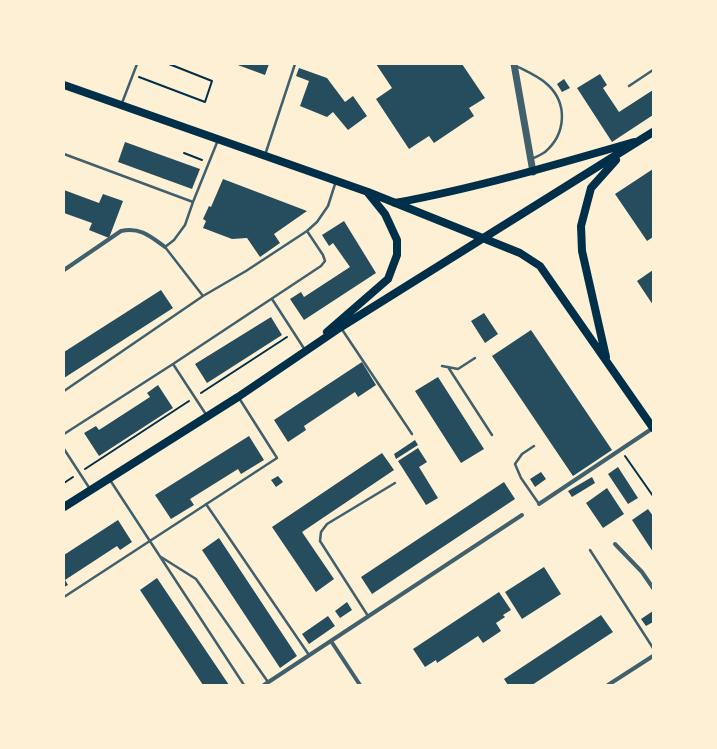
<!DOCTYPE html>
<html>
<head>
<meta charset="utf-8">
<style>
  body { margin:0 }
  #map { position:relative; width:717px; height:749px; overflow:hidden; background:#fdf0d5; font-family:"DM Sans",sans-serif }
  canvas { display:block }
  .frame { position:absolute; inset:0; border:65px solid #fdf0d5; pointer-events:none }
</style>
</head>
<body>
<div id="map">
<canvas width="717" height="749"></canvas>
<div class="frame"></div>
</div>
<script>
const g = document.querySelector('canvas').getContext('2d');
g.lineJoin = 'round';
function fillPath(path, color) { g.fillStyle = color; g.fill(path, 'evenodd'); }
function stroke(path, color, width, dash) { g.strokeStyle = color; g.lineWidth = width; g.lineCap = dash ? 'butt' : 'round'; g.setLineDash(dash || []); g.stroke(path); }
fillPath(new Path2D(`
  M 235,64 L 269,64 L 265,75 Z
  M 376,64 L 462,64 L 485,98 L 469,108 L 474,116 L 434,143 L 429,136 L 409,149 L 376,99 L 392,88 Z
  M 299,68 L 327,78 L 345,102 L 353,96 L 367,116 L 348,130 L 333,112 L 327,117 L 300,106 L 309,81 L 296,76 Z
  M 600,74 L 607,85 L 603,88 L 619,112 L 653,90 L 653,115 L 612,142 L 577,88 Z
  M 564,79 L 570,88 L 562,92 L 557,84 Z
  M 125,142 L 200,169 L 192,189 L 118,162 Z
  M 653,169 L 653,237 L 647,241 L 615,194 Z
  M 223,179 L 307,211 L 274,234 L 280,243 L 260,257 L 247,238 L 232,239 L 203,228 L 206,221 L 203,219 L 209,206 L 211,207 Z
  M 64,190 L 99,203 L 103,194 L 123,201 L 109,238 L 89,230 L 92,223 L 64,213 Z
  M 344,221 L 376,273 L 304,320 L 290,299 L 301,292 L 304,297 L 350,267 L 333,243 L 329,246 L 322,235 Z
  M 653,270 L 653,305 L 637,281 Z
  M 161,290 L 173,308 L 64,378 L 64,352 Z
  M 484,313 L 498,334 L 485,343 L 471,321 Z
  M 271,317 L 282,335 L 207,383 L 195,364 Z
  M 531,330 L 612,450 L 573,476 L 492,356 Z
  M 362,362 L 376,385 L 358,397 L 355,392 L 304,426 L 306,430 L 288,442 L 274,420 Z
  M 438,377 L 484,449 L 461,463 L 415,391 Z
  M 158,385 L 173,408 L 99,456 L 84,433 L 96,426 L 99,430 L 150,397 L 147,393 Z
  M 249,436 L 264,460 L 241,474 L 238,469 L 190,499 L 194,505 L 171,519 L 155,495 Z
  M 415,440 L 418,445 L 396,459 L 394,454 Z
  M 418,448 L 427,462 L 419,467 L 438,498 L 426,505 L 398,461 Z
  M 382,453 L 394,470 L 302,532 L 334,579 L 316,592 L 272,527 Z
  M 618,467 L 638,498 L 628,504 L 608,474 Z
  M 541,472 L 546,479 L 535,487 L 530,479 Z
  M 278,476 L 283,482 L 276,487 L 271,480 Z
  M 592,477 L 595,483 L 572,497 L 568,491 Z
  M 504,482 L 515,499 L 372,594 L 361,577 Z
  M 607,488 L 624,514 L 603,528 L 586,503 Z
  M 648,509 L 653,516 L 653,552 L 632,520 Z
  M 118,520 L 132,542 L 120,550 L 117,546 L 65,580 L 68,585 L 64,587 L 64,555 Z
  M 219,538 L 297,656 L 280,668 L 202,550 Z
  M 544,567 L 561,594 L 522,619 L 505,592 Z
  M 157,578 L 229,685 L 203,685 L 140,590 Z
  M 499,592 L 511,610 L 503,615 L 505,617 L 496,623 L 501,631 L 483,643 L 478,636 L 437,663 L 436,660 L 425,667 L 413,649 Z
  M 347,602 L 352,610 L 340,618 L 335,611 Z
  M 653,611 L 653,622 L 646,626 L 641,619 Z
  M 601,615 L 613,632 L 532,685 L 508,685 L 504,679 Z
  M 328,616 L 335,626 L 309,644 L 302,634 Z`), '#264d5e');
stroke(new Path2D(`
  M 139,77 L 205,102 L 212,81 L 169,64
  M 184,153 L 202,160
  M 201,393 L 287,337
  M 625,456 L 653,496
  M 85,469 L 189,401
  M 64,483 L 73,477`), '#003049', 2);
stroke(new Path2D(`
  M 516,66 C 526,71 540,77 548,85 C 568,104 566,134 545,152 C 541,155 536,157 531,159
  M 629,86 L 653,70
  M 122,103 L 137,64
  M 64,154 L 193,202
  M 265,155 L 295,64
  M 203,296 L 246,271 L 307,231 L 317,222 L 328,206 L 336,181
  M 272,299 L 305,350
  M 341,328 L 412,434
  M 173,364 L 321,266 L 325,261 L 323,255 L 307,231
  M 442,366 L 458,369 L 475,358
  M 448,367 L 492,435
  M 64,391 L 203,296 L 165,247 L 174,240 L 185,225 L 193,202 L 218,140
  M 64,434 L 173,364 L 207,416
  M 534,446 L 522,454 L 515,464 L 521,478 L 539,504
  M 64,449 L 90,489
  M 110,480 L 244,685
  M 206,504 L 309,655
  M 590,550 L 653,648
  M 161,557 L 196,579 L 268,682
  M 64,597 L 277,458 L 239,398
  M 368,616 L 320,541 L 321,532 L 327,524 L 395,483`), '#3f606c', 2.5);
stroke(new Path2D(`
  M 64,270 L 121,231 C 140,227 150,236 165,247
  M 539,504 L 653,428
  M 615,544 L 642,572 L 653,588
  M 331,641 L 360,685
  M 264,685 L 522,515
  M 608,685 L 653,656`), '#3f606c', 4);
stroke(new Path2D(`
  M 514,64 L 533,172`), '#3f606c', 7);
stroke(new Path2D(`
  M 64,85 L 368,192 L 520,253 L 540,266 L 653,428
  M 395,203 C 476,188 555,165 634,142
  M 327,332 L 388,279 L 397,255 L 397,240 L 385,214 L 368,193
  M 606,357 L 582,251 L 581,226 L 591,188 L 616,160
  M 64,507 L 238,397 L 341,327 L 653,132`), '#003049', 8);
</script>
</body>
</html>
